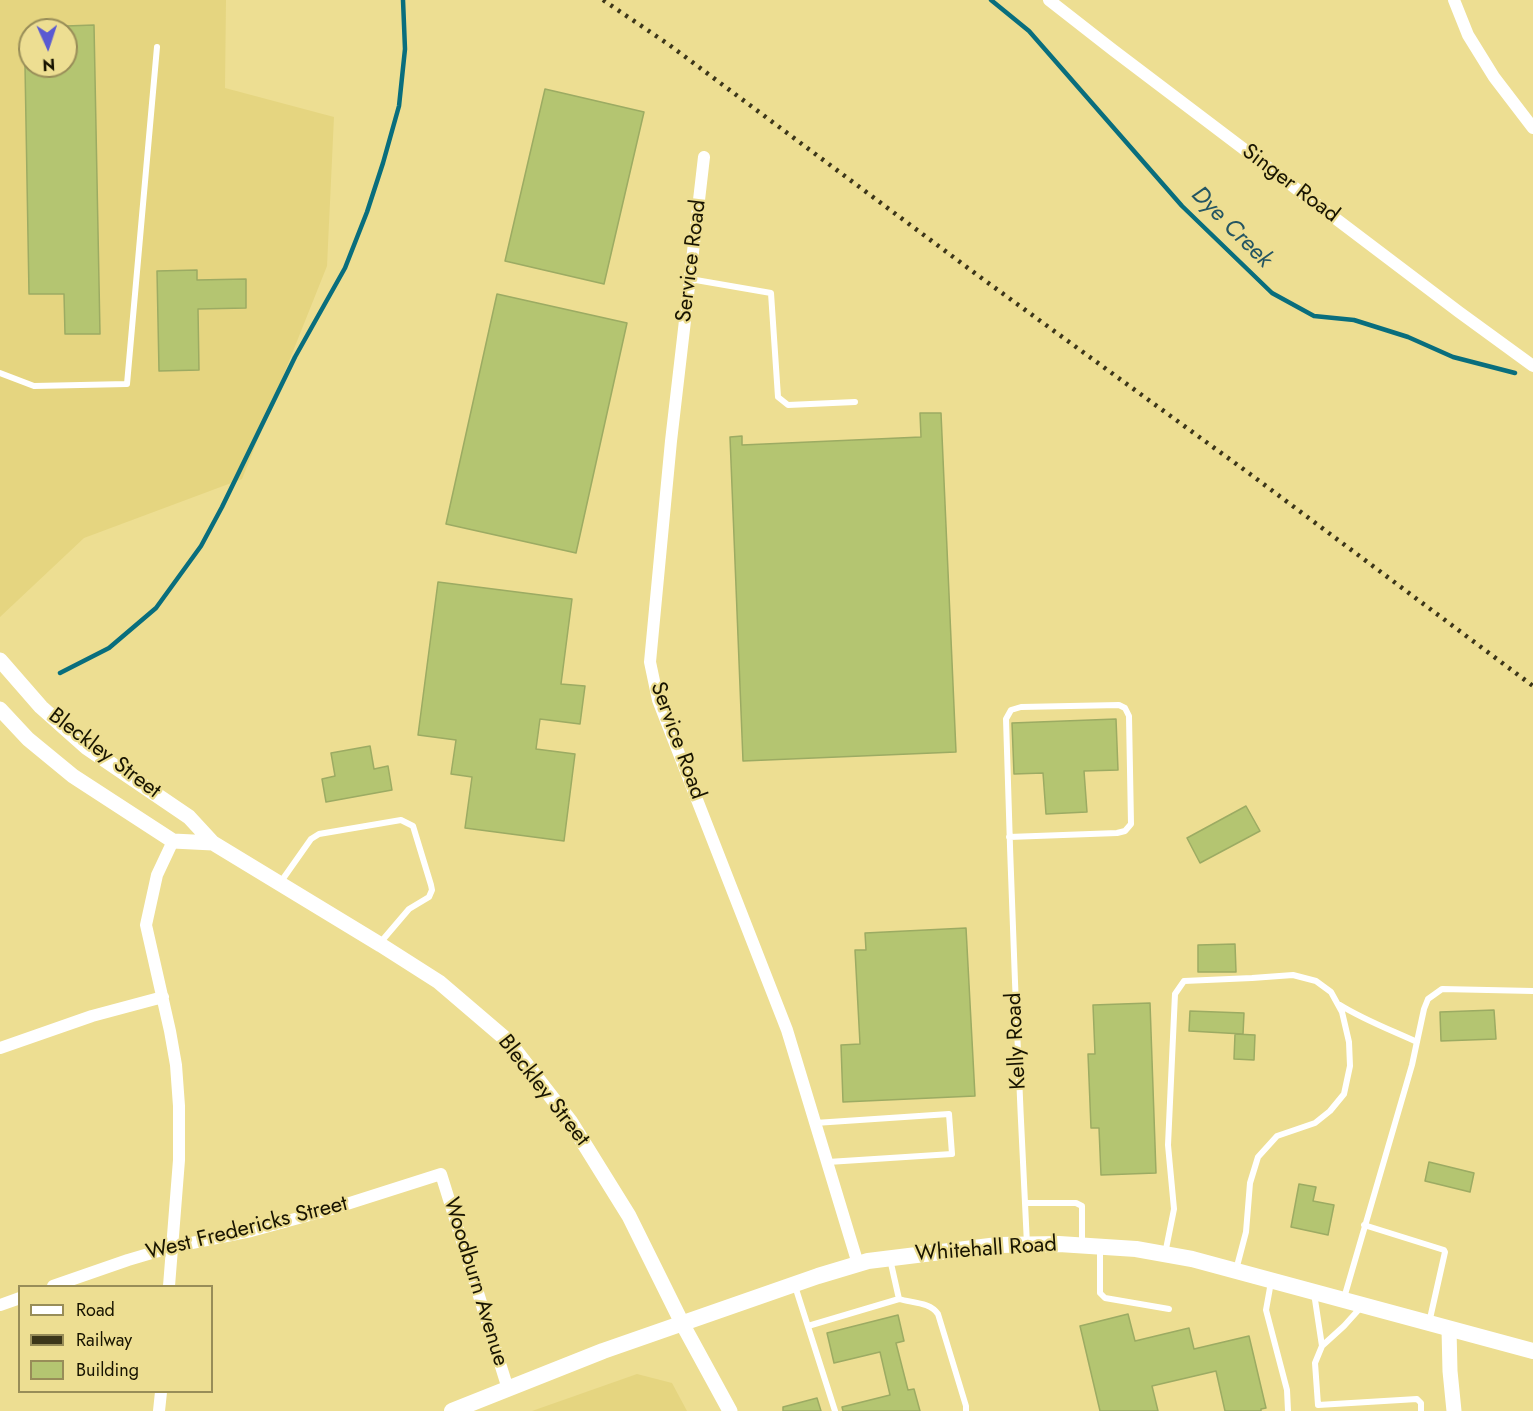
<!DOCTYPE html>
<html>
<head>
<meta charset="utf-8">
<style>
  body { margin:0 }
  #map { position:relative; width:1533px; height:1411px; overflow:hidden; background:#edde92; font-family:Jost,sans-serif }
  canvas { display:block }
  .legend { position:absolute; left:18px; top:1285px; width:195px; height:108px; box-sizing:border-box; background:#edde92; border:2px solid #988d58; margin:0; padding:8px 10px; list-style:none; font-size:18px; color:#181400 }
  .legend li { display:flex; align-items:center; gap:12px; height:30px }
  .legend b { width:30px; border:2px solid #988d58 }
  .north { position:absolute; left:18px; top:18px; width:60px; height:60px; box-sizing:border-box; background:#edde92; border:2px solid #988d58; border-radius:50%; rotate:177deg; font-size:16px; font-weight:700; line-height:24px; text-align:center; color:#181400 }
  .north::after { content:''; display:block; margin:auto; width:21px; height:27px; background:#5a5ad2; clip-path:polygon(50% 0,100% 100%,50% 72%,0 100%) }
</style>
</head>
<body>
<div id="map">
<canvas width="1533" height="1411"></canvas>
<ul class="legend">
<li><b style="height:8px;background:#fff"></b>Road</li>
<li><b style="height:8px;background:#3c3619"></b>Railway</li>
<li><b style="height:16px;background:#b4c571"></b>Building</li>
</ul>
<div class="north">N</div>
</div>
<script>
const g = document.querySelector('canvas').getContext('2d');
g.lineJoin = 'round';
function fillPath(path, color) { g.fillStyle = color; g.fill(path, 'evenodd'); }
function stroke(path, color, width, dash) { g.strokeStyle = color; g.lineWidth = width; g.lineCap = dash ? 'butt' : 'round'; g.setLineDash(dash || []); g.stroke(path); }
function write(font, color, halo, rows, align = 'center') {
  g.font = font + ' Jost,sans-serif'; g.lineWidth = 4.5; g.setLineDash([]); g.textBaseline = 'middle'; g.strokeStyle = halo; g.fillStyle = color; for (const [text, x, y, turn = 0] of rows) {
    g.save(); g.translate(x, y); g.rotate((+turn || 0) * Math.PI / 180); g.textAlign = isNaN(turn) ? turn : align; if (halo) g.strokeText(text, 0, 0); g.fillText(text, 0, 0); g.restore();
  }
}
fillPath(new Path2D(`
  M 0,0 L 226,0 L 225,88 L 334,117 L 327,266 L 242,479 L 84,538 L 0,617 ZM 30,30 L 66,30 L 66,66 L 30,66 Z
  M 637,1374 L 672,1383 L 687,1411 L 532,1411 Z`), '#e5d580');
stroke(new Path2D(`
  M 991,0 L 1029,31 L 1182,206 L 1272,293 L 1314,316 L 1354,320 L 1408,337 L 1453,357 L 1515,373
  M 60,673 L 109,648 L 156,608 L 201,546 L 222,507 L 295,357 L 345,268 L 367,212 L 383,163 L 399,106 L 405,49 L 403,0`), '#096e7d', 4.5);
const building = new Path2D(`
  M 94,25 L 100,334 L 65,334 L 64,294 L 29,294 L 25,66 L 66,66 L 66,26 Z
  M 545,89 L 644,112 L 604,284 L 505,261 Z
  M 197,270 L 197,280 L 246,279 L 246,308 L 198,309 L 199,370 L 159,371 L 157,271 Z
  M 497,294 L 627,323 L 576,553 L 446,524 Z
  M 920,413 L 941,413 L 956,752 L 743,761 L 730,437 L 742,436 L 742,445 L 921,437 Z
  M 438,582 L 572,599 L 561,684 L 585,686 L 580,724 L 540,719 L 536,749 L 575,754 L 564,841 L 465,828 L 472,777 L 451,774 L 456,740 L 418,735 Z
  M 1116,719 L 1118,770 L 1084,771 L 1087,812 L 1046,814 L 1043,773 L 1014,774 L 1012,723 Z
  M 370,746 L 374,769 L 388,766 L 392,790 L 326,802 L 322,779 L 335,776 L 331,753 Z
  M 1246,806 L 1260,831 L 1200,863 L 1187,838 Z
  M 966,928 L 975,1096 L 843,1102 L 841,1045 L 860,1044 L 855,950 L 866,950 L 865,933 Z
  M 1235,944 L 1236,972 L 1198,972 L 1198,945 Z
  M 1150,1003 L 1156,1173 L 1101,1175 L 1099,1128 L 1091,1128 L 1088,1054 L 1095,1054 L 1093,1005 Z
  M 1494,1010 L 1496,1039 L 1441,1041 L 1440,1012 Z
  M 1190,1011 L 1244,1013 L 1243,1034 L 1189,1031 Z
  M 1235,1034 L 1255,1035 L 1254,1060 L 1234,1059 Z
  M 1429,1162 L 1474,1173 L 1470,1192 L 1425,1181 Z
  M 1299,1184 L 1316,1187 L 1313,1201 L 1334,1205 L 1328,1235 L 1291,1227 Z
  M 1128,1314 L 1135,1341 L 1189,1328 L 1194,1349 L 1249,1336 L 1266,1408 L 1261,1409 L 1261,1411 L 1225,1411 L 1216,1371 L 1152,1386 L 1158,1411 L 1100,1411 L 1080,1326 Z
  M 898,1315 L 904,1341 L 896,1343 L 908,1390 L 914,1389 L 920,1411 L 843,1411 L 842,1407 L 890,1395 L 880,1352 L 834,1363 L 827,1333 Z
  M 817,1398 L 821,1411 L 783,1411 L 783,1407 Z`);
fillPath(building, '#b4c571');
stroke(building, '#9cab63', 1.5);
stroke(new Path2D(`
  M 690,279 L 771,293 L 778,397 L 788,405 L 855,402
  M 0,373 L 34,386 L 127,384 L 157,47
  M 1009,837 L 1117,833 L 1125,831 L 1131,824 L 1129,716 L 1125,708 L 1119,705 L 1021,707 L 1011,710 L 1006,719 C 1011,894 1018,1069 1027,1244
  M 280,883 L 311,839 L 319,834 L 401,820 L 413,826 L 431,885 L 432,890 L 429,897 L 409,909 L 380,943
  M 1340,1005 C 1364,1020 1391,1030 1417,1042
  M 815,1123 L 949,1114 L 952,1154 L 828,1162
  M 1025,1203 L 1076,1203 L 1082,1206 L 1082,1245
  M 1364,1225 L 1444,1250 L 1445,1252 L 1429,1323
  M 1100,1247 L 1100,1293 L 1105,1298 L 1169,1309
  M 1165,1254 L 1174,1209 L 1168,1145 L 1175,994 L 1184,981 L 1252,978 L 1293,975 L 1316,981 L 1331,992 L 1342,1012 L 1349,1042 L 1350,1066 L 1344,1094 L 1330,1111 L 1315,1123 L 1277,1136 L 1258,1157 L 1250,1183 L 1246,1232 L 1236,1270
  M 1271,1282 L 1266,1310 L 1287,1390 L 1288,1411
  M 795,1286 L 835,1411
  M 1314,1293 L 1322,1346 L 1344,1326 L 1362,1306
  M 1344,1298 L 1412,1065 L 1424,1009 L 1428,999 L 1442,989 L 1533,991
  M 899,1299 C 912,1303 930,1302 938,1314 L 966,1406 L 966,1411
  M 808,1326 L 899,1299 L 890,1259
  M 1322,1346 L 1315,1363 L 1318,1405 L 1417,1399 L 1421,1403 L 1421,1411`), '#fff', 6);
stroke(new Path2D(`
  M 1049,0 L 1113,50 L 1459,312 L 1533,366
  M 1454,0 L 1468,35 L 1494,77 L 1533,128
  M 704,157 L 671,441 L 650,662 L 658,700 L 787,1030 L 858,1264
  M 0,1048 L 92,1016 L 163,997
  M 53,1286 L 128,1260 L 172,1247 L 251,1231 L 328,1210 L 441,1174 L 508,1389
  M 169,1286 L 179,1160 L 179,1106 L 176,1065 L 170,1031 L 146,925 L 157,875 L 173,841
  M 0,1305 L 20,1298
  M 159,1411 L 161,1392`), '#fff', 12);
stroke(new Path2D(`
  M 0,660 L 41,707 L 86,747 L 189,817 L 213,843 L 381,945 L 439,982 L 508,1041 L 570,1121 L 629,1216 L 683,1325 L 730,1411
  M 0,709 L 28,739 L 73,776 L 173,841 L 213,843
  M 1449,1329 L 1450,1371 L 1454,1411`), '#fff', 15);
stroke(new Path2D(`
  M 452,1411 L 603,1351 L 818,1276 L 868,1261 L 998,1245 L 1059,1244 L 1136,1249 L 1192,1259 L 1533,1351`), '#fff', 16);
stroke(new Path2D(`
  M 603,0 L 668,44 L 976,274 L 1250,474 L 1533,686`), '#3c3619', 4.5, [3, 6]);
write('22px', '#181400', '#edde92', [
  ["Singer Road",1290,184,37],
  ["Service Road",692,261,-83],
  ["Service Road",677,741,70],
  ["Bleckley Street",104,754,37],
  ["Kelly Road",1017,1041,-93],
  ["Bleckley Street",543,1091,52],
  ["West Fredericks Street",247,1229,-14],
  ["Whitehall Road",986,1250,-4],
  ["Woodburn Avenue",475,1282,73]
]);
write('italic 24px', '#245562', '#edde92', [
  ["Dye Creek",1231,228,45]
]);
</script>
</body>
</html>
